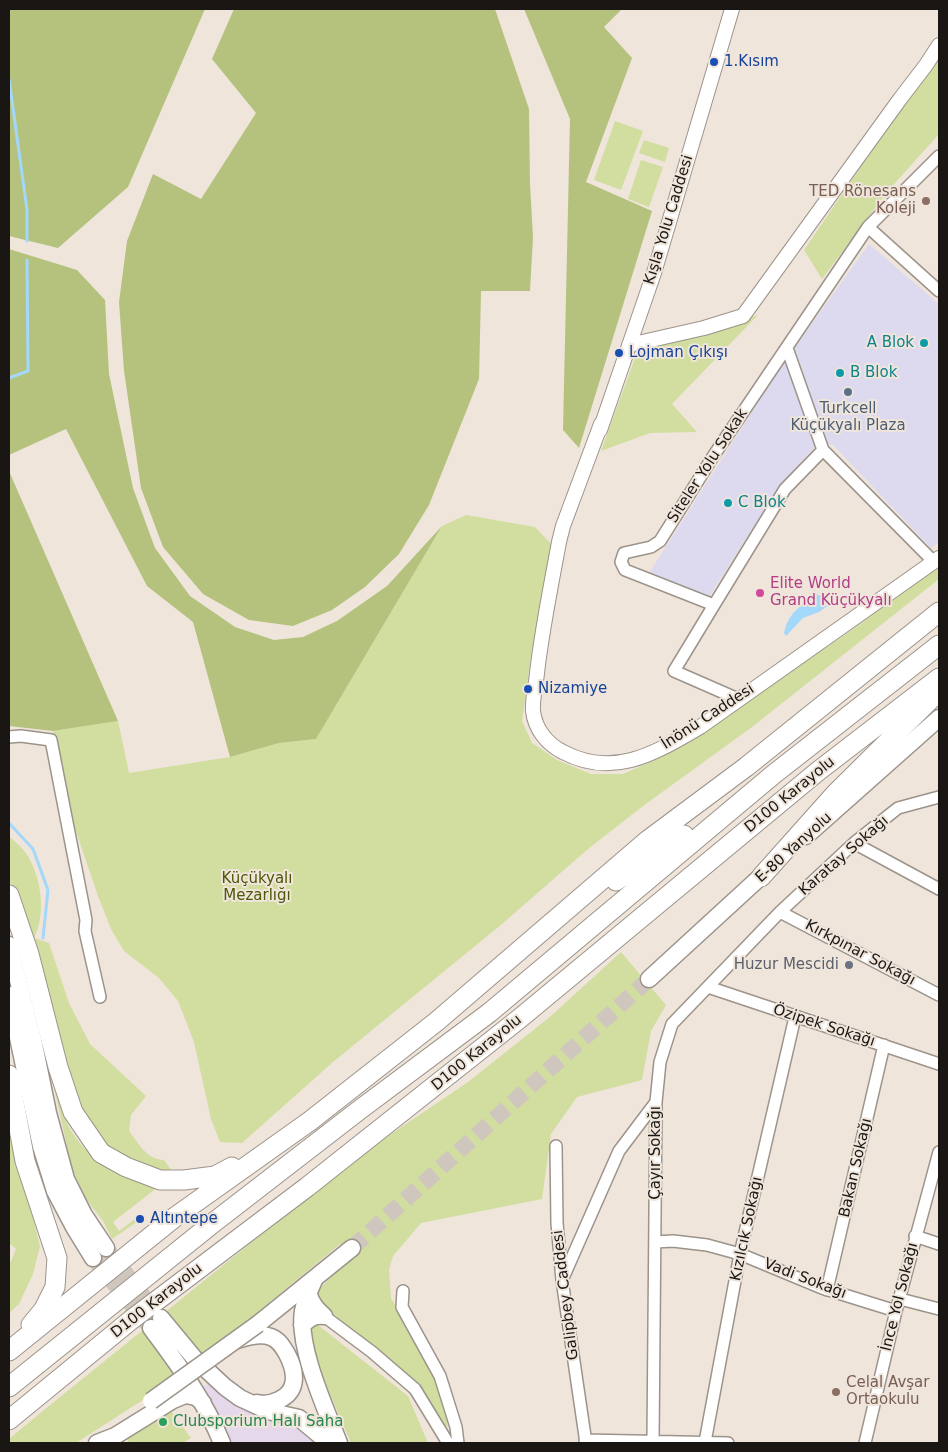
<!DOCTYPE html>
<html>
<head>
<meta charset="utf-8">
<style>
  body { margin:0 }
  #map { position:relative; width:948px; height:1452px; overflow:hidden; background:#efe5db; font-family:"DejaVu Sans",sans-serif }
  canvas { display:block }
  .frame { position:absolute; inset:0; border:10px solid #1a1613; pointer-events:none }
</style>
</head>
<body>
<div id="map">
<canvas width="948" height="1452"></canvas>
<div class="frame"></div>
</div>
<script>
const g = document.querySelector('canvas').getContext('2d');
g.lineJoin = 'round';
function fillPath(path, color) { g.fillStyle = color; g.fill(path, 'evenodd'); }
function stroke(path, color, width, dash) { g.strokeStyle = color; g.lineWidth = width; g.lineCap = dash ? 'butt' : 'round'; g.setLineDash(dash || []); g.stroke(path); }
function write(font, color, halo, rows, align = 'center') {
  g.font = font + ' "DejaVu Sans",sans-serif'; g.lineWidth = 4; g.setLineDash([]); g.textBaseline = 'middle'; g.strokeStyle = halo; g.fillStyle = color; for (const [text, x, y, turn = 0] of rows) {
    g.save(); g.translate(x, y); g.rotate((+turn || 0) * Math.PI / 180); g.textAlign = isNaN(turn) ? turn : align; if (halo) g.strokeText(text, 0, 0); g.fillText(text, 0, 0); g.restore();
  }
}
fillPath(new Path2D(`
  M 869,244 L 939,304 L 939,542 L 931,548 L 832,444 L 814,448 L 780,485 L 709,597 L 649,573 L 782,365 Z`), '#dddaf0');
fillPath(new Path2D(`
  M 212,1381 L 240,1406 L 312,1435 L 320,1443 L 228,1443 L 202,1388 Z`), '#e6d8eb');
fillPath(new Path2D(`
  M 939,52 L 939,134 L 887,192 L 822,279 L 804,250 Z
  M 615,121 L 643,131 L 621,190 L 594,180 Z
  M 644,140 L 669,148 L 665,162 L 639,153 Z
  M 641,160 L 663,167 L 649,207 L 628,199 Z
  M 758,315 L 672,404 L 697,432 L 650,433 L 601,451 L 638,350 Z
  M 466,515 L 535,527 L 554,547 L 531,655 L 522,721 L 532,743 L 557,760 L 591,774 L 623,774 L 660,758 L 845,635 L 939,566 L 939,579 L 752,727 L 643,806 L 588,849 L 502,924 L 333,1062 L 242,1143 L 220,1142 L 211,1119 L 194,1042 L 178,1001 L 159,978 L 124,951 L 111,929 L 98,896 L 70,814 L 58,746 L 53,731 L 118,721 L 129,773 L 230,757 L 279,743 L 316,739 L 442,526 Z
  M 9,836 C 14,841 21,846 25,852 C 41,874 47,914 34,938 L 49,943 L 69,1003 L 90,1044 L 146,1096 L 131,1115 L 129,1131 C 140,1145 146,1159 164,1160 L 172,1171 L 148,1169 L 119,1155 L 102,1142 L 93,1132 L 73,1090 L 23,920 L 9,878 Z
  M 621,952 L 666,1005 L 651,1031 L 642,1080 L 577,1097 L 551,1134 L 542,1199 L 421,1223 L 393,1256 L 389,1270 L 391,1298 L 436,1377 L 448,1426 L 443,1427 L 421,1387 L 318,1301 L 318,1290 L 352,1257 L 340,1244 L 203,1357 L 163,1387 L 76,1443 L 9,1443 L 9,1439 L 39,1414 L 325,1183 L 372,1147 L 468,1082 L 551,1016 Z
  M 46,1052 C 52,1074 57,1098 65,1119 C 81,1156 120,1180 158,1187 L 113,1222 L 119,1231 L 136,1218 L 138,1221 L 112,1239 L 103,1221 L 86,1199 L 72,1168 Z
  M 9,1121 L 40,1246 L 33,1274 L 19,1304 L 9,1313 L 9,1266 L 16,1249 L 9,1243 Z
  M 314,1322 L 408,1396 L 428,1443 L 351,1443 L 314,1357 L 307,1329 Z
  M 168,1407 L 191,1438 L 183,1443 L 130,1443 L 126,1438 Z`), '#d1de9f');
fillPath(new Path2D(`
  M 9,9 L 205,9 L 128,187 L 58,248 L 9,236 Z
  M 234,9 L 495,9 L 529,109 L 530,184 L 533,237 L 530,291 L 481,291 L 479,379 L 429,505 L 399,554 L 365,587 L 332,610 L 293,626 L 249,620 L 203,594 L 163,547 L 141,488 L 124,371 L 119,302 L 127,241 L 153,174 L 201,199 L 256,113 L 212,59 Z
  M 524,9 L 622,9 L 604,27 L 632,58 L 586,182 L 652,211 L 579,448 L 563,430 L 570,119 Z
  M 9,249 L 77,270 L 105,300 L 109,374 L 133,488 L 155,548 L 190,596 L 235,627 L 274,640 L 303,637 L 337,621 L 387,586 L 442,526 L 316,739 L 279,743 L 230,757 L 193,622 L 147,586 L 66,429 L 9,455 Z
  M 9,471 L 118,721 L 53,731 L 9,726 Z`), '#b4c27e');
fillPath(new Path2D(`
  M 814,590 L 818,595 L 826,595 L 827,601 L 831,602 L 830,604 L 819,612 L 803,618 L 786,636 L 784,633 C 788,617 792,614 804,603 C 808,600 810,594 814,590 Z`), '#a4d8fb');
stroke(new Path2D(`
  M 9,79 L 27,210 L 27,241
  M 9,378 L 28,371 L 27,260
  M 9,823 L 33,849 L 48,890 L 43,938`), '#a4d8fb', 3);
stroke(new Path2D(`
  M 106,1248 L 158,1315
  M 352,1248 L 649,979
  M 93,1258 L 151,1328`), '#cfc6bd', 16, [16, 8]);
const minor = new Path2D(`
  M 868,227 L 939,291
  M 787,348 L 823,450
  M 714,605 L 785,489 L 823,450 L 934,562
  M 738,699 L 674,671 L 714,605 L 625,570 L 621,562 L 624,553 L 651,547 L 660,541 L 714,455 L 868,227 L 939,156
  M 9,737 L 21,736 L 51,740 L 86,920 L 85,931 L 100,997
  M 854,843 L 939,889
  M 780,912 L 939,995
  M 708,987 L 939,1064
  M 556,1146 L 557,1223 L 562,1280 L 586,1443
  M 915,1236 L 939,1244
  M 655,1242 L 673,1241 L 707,1245 L 740,1254 L 822,1288 L 896,1311
  M 563,1278 L 619,1151 L 656,1102
  M 827,1290 L 884,1045
  M 403,1291 L 402,1307 L 440,1376 L 456,1427 L 458,1443
  M 900,1299 L 939,1309
  M 324,1316 L 372,1352 L 415,1389 L 448,1443
  M 585,1440 L 728,1443
  M 653,1440 L 656,1102 L 660,1062 L 672,1024 L 780,912 L 854,843 L 898,808 L 939,797
  M 705,1442 L 740,1254 L 795,1017
  M 865,1443 L 896,1311 L 939,1152`);
const tertiary = new Path2D(`
  M 629,345 L 704,328 L 743,316 L 900,99 L 926,65 L 939,45
  M 601,424 L 563,526 L 559,542 C 551,586 542,629 537,673 C 536,685 532,699 533,711 C 535,729 547,744 563,752 C 614,779 655,753 700,727 L 939,558
  M 600,430 L 654,273 L 732,9`);
const secondary = new Path2D(`
  M 806,836 L 939,718
  M 9,945 L 33,1039 L 48,1113 L 66,1179 L 84,1215 L 106,1248
  M 649,979 L 769,869
  M 9,995 L 41,1146 L 55,1191 L 74,1227 L 93,1258
  M 315,1278 C 310,1289 305,1300 303,1311 C 297,1347 326,1409 339,1443
  M 161,1318 L 195,1359 L 225,1387 L 240,1398 L 268,1411 L 299,1418 L 329,1443
  M 258,1324 L 352,1248
  M 302,1325 C 310,1318 314,1315 324,1316 C 316,1309 311,1303 308,1292
  M 151,1328 C 178,1364 205,1401 222,1443
  M 237,1340 C 248,1337 260,1333 271,1337 C 279,1340 283,1347 287,1354 C 296,1371 299,1391 279,1400 C 271,1404 265,1405 257,1403
  M 97,1443 L 115,1436 L 173,1400 L 185,1395 L 196,1397 L 203,1403`);
const trunk = new Path2D(`
  M 761,877 L 835,794 L 939,691
  M 616,881 L 684,835
  M 9,895 L 29,954 L 58,1067 L 73,1112 L 101,1153 L 126,1167 L 160,1180 L 184,1180 L 215,1176 L 232,1167
  M 9,1075 L 25,1161 L 57,1258 L 55,1287 L 44,1309 L 31,1325
  M 9,1351 L 175,1217 L 310,1121 L 436,1022 L 648,840 L 746,767 L 939,612
  M 9,1387 L 213,1223 L 358,1111 L 489,1013 L 774,774 L 939,645
  M 9,1420 L 131,1320 L 307,1187 L 519,1019 L 817,772 L 939,678`);
stroke(minor, '#9c938a', 14);
stroke(tertiary, '#9c938a', 16);
stroke(secondary, '#9c938a', 19);
stroke(trunk, '#9c938a', 21);
stroke(minor, '#fff', 11);
stroke(tertiary, '#fff', 14);
stroke(secondary, '#fff', 16);
stroke(trunk, '#fff', 19);
const secondaryBridge = new Path2D(`
  M 151,1401 L 258,1324`);
stroke(secondaryBridge, '#9c938a', 19, []);
stroke(secondaryBridge, '#fff', 16);
for (const [x, y, r, color] of [
  [714,62,5,"#1a4fb4"],
  [926,201,5,"#8d6e63"],
  [924,343,5,"#0f9aa8"],
  [619,353,5,"#1a4fb4"],
  [840,373,5,"#0f9aa8"],
  [848,392,5,"#5c6f8a"],
  [728,503,5,"#0f9aa8"],
  [760,593,5,"#d1479c"],
  [528,689,5,"#1a4fb4"],
  [849,965,5,"#6b7280"],
  [140,1219,5,"#1a4fb4"],
  [836,1392,5,"#8d6e63"],
  [163,1422,5,"#2e9e5b"]
]) { const dot = new Path2D(); dot.arc(x, y, r, 0, 2 * Math.PI); g.fillStyle = color; g.fill(dot); stroke(dot, '#efe5db', 2); }
write('15px', '#164399', '#efe5db', [
  ["1.Kısım",724,62],
  ["Lojman Çıkışı",629,353],
  ["Nizamiye",538,689],
  ["Altıntepe",150,1219]
], 'left');
write('15px', '#785e54', '#efe5db', [
  ["TED Rönesans",916,192],
  ["Koleji",916,209],
  ["Celal Avşar",846,1383,"left"],
  ["Ortaokulu",846,1400,"left"]
], 'right');
write('15px', '#1a1613', '#efe5db', [
  ["Kışla Yolu Caddesi",669,220,-73],
  ["Siteler Yolu Sokak",708,466,-57],
  ["İnönü Caddesi",708,717,-33],
  ["D100 Karayolu",790,795,-39],
  ["E-80 Yanyolu",794,848,-42],
  ["Karatay Sokağı",844,856,-41],
  ["Kırkpınar Sokağı",860,953,28],
  ["Özipek Sokağı",824,1026,18],
  ["D100 Karayolu",477,1053,-39],
  ["Çayır Sokağı",656,1153,-90],
  ["Bakan Sokağı",856,1168,-77],
  ["Kızılcık Sokağı",747,1229,-78],
  ["Vadi Sokağı",805,1279,21],
  ["Galipbey Caddesi",566,1295,-97],
  ["İnce Yol Sokağı",900,1297,-76],
  ["D100 Karayolu",157,1301,-38]
]);
write('15px', '#0d838f', '#efe5db', [
  ["A Blok",914,343,"right"],
  ["B Blok",850,373],
  ["C Blok",738,503]
], 'left');
write('15px', '#4e5e75', '#efe5db', [
  ["Turkcell",848,409],
  ["Küçükyalı Plaza",848,426]
]);
write('15px', '#b23c85', '#efe5db', [
  ["Elite World",770,584],
  ["Grand Küçükyalı",770,601]
], 'left');
write('15px', '#4c5707', '#efe5db', [
  ["Küçükyalı",257,879],
  ["Mezarlığı",257,896]
]);
write('15px', '#5b616d', '#efe5db', [
  ["Huzur Mescidi",839,965]
], 'right');
write('15px', '#27864d', '#efe5db', [
  ["Clubsporium Halı Saha",173,1422]
], 'left');
</script>
</body>
</html>
